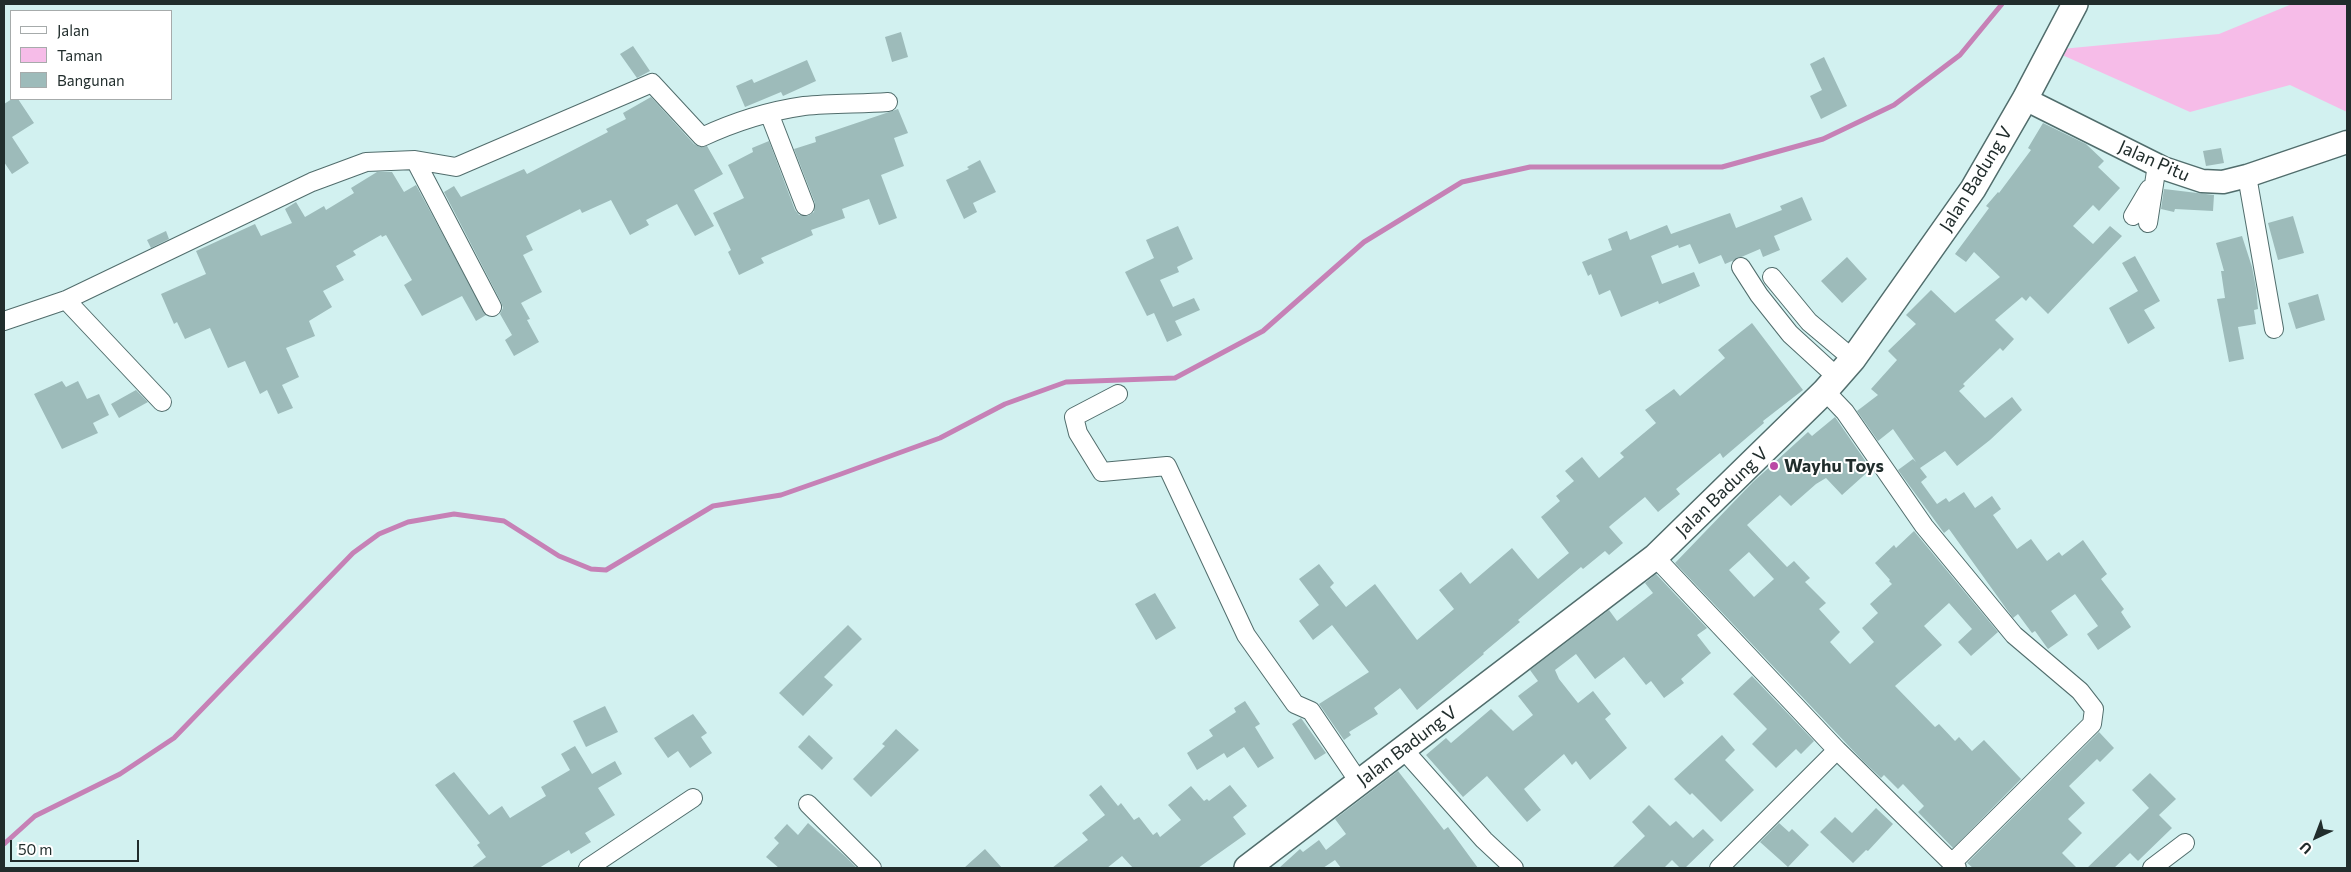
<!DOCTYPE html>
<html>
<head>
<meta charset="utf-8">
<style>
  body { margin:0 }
  #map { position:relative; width:2351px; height:872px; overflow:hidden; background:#d2f1f0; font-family:Commissioner,sans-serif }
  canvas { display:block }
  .frame { position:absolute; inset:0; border:5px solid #212d2c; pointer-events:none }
  .legend { position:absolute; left:10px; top:10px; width:162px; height:90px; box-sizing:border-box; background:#fff; border:1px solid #a6abab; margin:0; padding:6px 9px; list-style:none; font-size:15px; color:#212d2c }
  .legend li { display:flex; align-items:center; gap:10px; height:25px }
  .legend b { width:25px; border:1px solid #a6abab }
  .north { position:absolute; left:2291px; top:812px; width:50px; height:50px; -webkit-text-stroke:4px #fff; paint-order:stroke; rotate:223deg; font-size:14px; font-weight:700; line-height:20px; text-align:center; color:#212d2c }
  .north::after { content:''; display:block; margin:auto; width:18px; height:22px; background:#212d2c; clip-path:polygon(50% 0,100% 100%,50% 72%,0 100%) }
  .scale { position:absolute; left:10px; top:840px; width:129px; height:22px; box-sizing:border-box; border:2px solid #212d2c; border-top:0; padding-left:6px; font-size:15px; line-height:18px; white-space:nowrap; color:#212d2c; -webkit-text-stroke:4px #fff; paint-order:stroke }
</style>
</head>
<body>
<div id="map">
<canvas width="2351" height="872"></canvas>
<div class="frame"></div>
<ul class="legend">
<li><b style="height:6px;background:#fff"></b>Jalan</li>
<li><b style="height:14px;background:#f6bce8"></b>Taman</li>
<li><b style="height:14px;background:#9dbbba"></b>Bangunan</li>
</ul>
<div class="north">U</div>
<div class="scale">50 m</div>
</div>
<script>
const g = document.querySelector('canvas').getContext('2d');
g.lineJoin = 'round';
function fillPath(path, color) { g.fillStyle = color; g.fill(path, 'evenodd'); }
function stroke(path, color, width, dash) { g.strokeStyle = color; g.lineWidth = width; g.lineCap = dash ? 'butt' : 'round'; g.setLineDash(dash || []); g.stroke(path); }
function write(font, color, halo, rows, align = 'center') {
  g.font = font + ' Commissioner,sans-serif'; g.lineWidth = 4; g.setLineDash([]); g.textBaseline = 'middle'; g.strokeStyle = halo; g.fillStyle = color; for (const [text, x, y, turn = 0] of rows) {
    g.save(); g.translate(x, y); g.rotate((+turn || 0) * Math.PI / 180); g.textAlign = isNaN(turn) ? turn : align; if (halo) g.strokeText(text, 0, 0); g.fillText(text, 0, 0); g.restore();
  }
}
fillPath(new Path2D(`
  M 2292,4 L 2347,4 L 2347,112 L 2290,85 L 2190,112 L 2051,50 L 2219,34 Z`), '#f6bce8');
stroke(new Path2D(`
  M 4,844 L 35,816 L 120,774 L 174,738 L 353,553 L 379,534 L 408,522 L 454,514 L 504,521 L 559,556 L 591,569 L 606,570 L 713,506 L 781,495 L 841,474 L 940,438 L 1005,404 L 1066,382 L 1175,378 L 1263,331 L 1364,242 L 1462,182 L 1530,167 L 1722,167 L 1823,139 L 1894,105 L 1960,55 L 2002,4`), '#c681b6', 5);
fillPath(new Path2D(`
  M 901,32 L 908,57 L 892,62 L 885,37 Z
  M 633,46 L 650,71 L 637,78 L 620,54 Z
  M 1824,57 L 1847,106 L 1821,119 L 1810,96 L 1822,90 L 1810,64 Z
  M 807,60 L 816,81 L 783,96 L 781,92 L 745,107 L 736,86 L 752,79 L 754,83 Z
  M 651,97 L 694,144 L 700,147 L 707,146 L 723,174 L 694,190 L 714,226 L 695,236 L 677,204 L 646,220 L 649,225 L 630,235 L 611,200 L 582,213 L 580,209 L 526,236 L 533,250 L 523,255 L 542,292 L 521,303 L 530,319 L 527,320 L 539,342 L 514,356 L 505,340 L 512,335 L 500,314 L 503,308 L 501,302 L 444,192 L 454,186 L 461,197 L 524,169 L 527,174 L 608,132 L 606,129 L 626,119 L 623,113 Z
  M 12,99 L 18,99 L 34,123 L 12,137 L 29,163 L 12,174 L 4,162 L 4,104 Z
  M 898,109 L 908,133 L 894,138 L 904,166 L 881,175 L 897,218 L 879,225 L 869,199 L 842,209 L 845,218 L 811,230 L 813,235 L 761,258 L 764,263 L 739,275 L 728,252 L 731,250 L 713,213 L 744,198 L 728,165 L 753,152 L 752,148 L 769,141 L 795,210 L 799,215 L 808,216 L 814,212 L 815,203 L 794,149 L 816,142 L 815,137 Z
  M 2043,123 L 2086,144 L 2104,161 L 2098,167 L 2120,188 L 2099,211 L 2093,205 L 2073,226 L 2093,244 L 2110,226 L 2122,236 L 2048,314 L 2030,296 L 2026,301 L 2022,297 L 1995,320 L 2014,339 L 2003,351 L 2000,348 L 1963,384 L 1965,386 L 1959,391 L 1985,418 L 2012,397 L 2022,410 L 1990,440 L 1957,466 L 1945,451 L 1920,468 L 1927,477 L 1921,482 L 1937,504 L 1946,498 L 1949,502 L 1964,492 L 1975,508 L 1992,496 L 2001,509 L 1993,515 L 2017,549 L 2031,539 L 2047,561 L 2059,552 L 2062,556 L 2083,540 L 2107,574 L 2101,579 L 2124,609 L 2121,612 L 2131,627 L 2098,650 L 2087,634 L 2098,626 L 2075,594 L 2051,611 L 2068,635 L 2048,649 L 2035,631 L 2032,633 L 2018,614 L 2013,618 L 1949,529 L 1944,533 L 1898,470 L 1913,459 L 1916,462 L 1893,429 L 1878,441 L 1857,411 L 1878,395 L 1871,389 L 1897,360 L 1888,351 L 1916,324 L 1906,315 L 1931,290 L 1955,313 L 2000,277 L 1974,252 L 1966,262 L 1955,254 L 1989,208 L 1986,206 L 1998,192 L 1999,193 L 2031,150 L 2028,148 Z
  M 2221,148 L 2224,163 L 2206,166 L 2203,151 Z
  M 980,160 L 996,192 L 973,203 L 977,212 L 964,219 L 946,180 L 969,169 L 967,167 Z
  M 377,172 L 392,172 L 404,192 L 416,185 L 486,315 L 476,321 L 462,296 L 422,316 L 404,285 L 412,280 L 386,235 L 382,237 L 381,235 L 353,251 L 356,255 L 336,266 L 344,280 L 323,291 L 332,307 L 309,321 L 315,336 L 286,348 L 299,377 L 282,385 L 293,408 L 278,414 L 267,390 L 260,394 L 245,361 L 228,368 L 210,328 L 185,339 L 177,322 L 174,324 L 161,294 L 206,274 L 196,251 L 255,224 L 261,236 L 292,223 L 285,209 L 296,202 L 305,217 L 324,206 L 326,210 L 354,193 L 351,188 Z
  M 2164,189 L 2214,195 L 2213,211 L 2175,209 L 2174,212 L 2161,209 Z
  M 1802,197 L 1812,220 L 1774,236 L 1780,250 L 1763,257 L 1760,249 L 1725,264 L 1721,255 L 1699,264 L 1690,244 L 1679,248 L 1678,245 L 1651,256 L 1662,284 L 1694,272 L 1700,286 L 1659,304 L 1658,301 L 1621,317 L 1610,290 L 1599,295 L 1591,274 L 1588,276 L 1582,262 L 1612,250 L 1608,239 L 1627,231 L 1630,240 L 1667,225 L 1671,234 L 1730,213 L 1736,228 L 1782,210 L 1780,206 Z
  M 2293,216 L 2304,253 L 2278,260 L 2268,223 Z
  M 1178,226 L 1193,259 L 1177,267 L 1179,272 L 1160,280 L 1173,307 L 1194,298 L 1200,310 L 1175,321 L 1182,335 L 1167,342 L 1154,313 L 1147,316 L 1125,272 L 1154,258 L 1146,240 Z
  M 166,231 L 169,239 L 151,248 L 147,240 Z
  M 2242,236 L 2252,267 L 2256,288 L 2258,309 L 2254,310 L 2256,324 L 2238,327 L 2244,359 L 2229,362 L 2217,299 L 2225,298 L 2221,271 L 2224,271 L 2216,243 Z
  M 2135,256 L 2160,301 L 2144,310 L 2155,328 L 2128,344 L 2109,308 L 2138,291 L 2122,263 Z
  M 1847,257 L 1867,279 L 1842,303 L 1821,281 Z
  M 2318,294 L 2325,320 L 2296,329 L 2288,303 Z
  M 1752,323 L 1803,390 L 1763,421 L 1764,423 L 1723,458 L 1720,453 L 1676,489 L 1680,494 L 1658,512 L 1645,497 L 1611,525 L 1609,527 L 1623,543 L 1609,555 L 1605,551 L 1583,569 L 1581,567 L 1518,620 L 1520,622 L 1483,653 L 1484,654 L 1417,710 L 1400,688 L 1374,708 L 1378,714 L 1349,732 L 1351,735 L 1344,740 L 1319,704 L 1369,672 L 1332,625 L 1313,640 L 1299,621 L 1319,605 L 1299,579 L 1319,564 L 1334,583 L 1330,587 L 1346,607 L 1375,584 L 1417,640 L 1454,609 L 1439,590 L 1461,572 L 1470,584 L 1512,548 L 1538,579 L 1569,553 L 1541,517 L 1560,501 L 1556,496 L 1574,481 L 1565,471 L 1582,457 L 1599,478 L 1624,457 L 1620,453 L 1656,423 L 1645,410 L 1674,389 L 1680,396 L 1725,358 L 1718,350 Z
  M 62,381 L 66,387 L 78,381 L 87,399 L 99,394 L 109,415 L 93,423 L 98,433 L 62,449 L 34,394 Z
  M 136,390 L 148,402 L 119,418 L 111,404 Z
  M 1835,417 L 1871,469 L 1842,495 L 1826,478 L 1816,484 L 1791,506 L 1780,495 L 1747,525 L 1787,567 L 1794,561 L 1810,578 L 1805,582 L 1826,603 L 1819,609 L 1840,632 L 1830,642 L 1850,664 L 1874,642 L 1862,628 L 1878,613 L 1870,604 L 1892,584 L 1889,581 L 1890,580 L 1875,563 L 1894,545 L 1896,548 L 1914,531 L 1998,632 L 1971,656 L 1958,642 L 1972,629 L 1949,603 L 1924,626 L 1942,645 L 1895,686 L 1935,727 L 1939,724 L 1955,741 L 1959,737 L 1972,751 L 1984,740 L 2021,779 L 1953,848 L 1918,812 L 1924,806 L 1903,784 L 1898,789 L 1884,775 L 1881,778 L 1863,761 L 1675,563 L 1753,482 L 1808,432 L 1812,436 ZM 1749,552 L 1774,579 L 1754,597 L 1729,570 Z
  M 1656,574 L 1707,628 L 1697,635 L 1711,653 L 1681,679 L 1684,683 L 1664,698 L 1651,681 L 1646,685 L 1624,657 L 1595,679 L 1576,654 L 1555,670 L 1559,679 L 1578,703 L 1593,691 L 1611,714 L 1605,719 L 1627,748 L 1590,780 L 1576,761 L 1572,765 L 1564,754 L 1524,789 L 1541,810 L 1527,822 L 1487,776 L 1463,797 L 1426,755 L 1446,738 L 1451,743 L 1491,709 L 1513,731 L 1533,715 L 1518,696 L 1538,681 L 1530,670 L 1609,610 L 1617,621 L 1653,593 L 1645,583 Z
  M 1155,593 L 1176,628 L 1156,640 L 1135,604 Z
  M 848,625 L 862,639 L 824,677 L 833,685 L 803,716 L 779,693 Z
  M 1752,676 L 1814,741 L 1801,754 L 1796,749 L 1776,768 L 1752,744 L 1767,729 L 1733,694 Z
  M 1245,701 L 1260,724 L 1255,727 L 1274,758 L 1258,768 L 1244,747 L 1227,758 L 1224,753 L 1197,770 L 1187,753 L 1213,736 L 1209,730 L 1236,712 L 1234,708 Z
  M 605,706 L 618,732 L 586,747 L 573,721 Z
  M 693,714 L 707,733 L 701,737 L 712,753 L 690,768 L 678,751 L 668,758 L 654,738 Z
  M 1301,718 L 1326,753 L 1315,760 L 1292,724 Z
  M 896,729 L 919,750 L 871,797 L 853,779 L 885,746 L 882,744 Z
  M 2099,732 L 2114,748 L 2100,762 L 2097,759 L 2069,786 L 2085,803 L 2068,819 L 2082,833 L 2062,853 L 2077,868 L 1973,868 L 1967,863 Z
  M 809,735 L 833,758 L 822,770 L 798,747 Z
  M 1722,735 L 1735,750 L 1725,760 L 1754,790 L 1721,822 L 1692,793 L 1690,795 L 1674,779 Z
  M 575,746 L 592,774 L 615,761 L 622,774 L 598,788 L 615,815 L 585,833 L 591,842 L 571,854 L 569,850 L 539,868 L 471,868 L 486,857 L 477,845 L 480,843 L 435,785 L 454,772 L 489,815 L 502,806 L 510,818 L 546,796 L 541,787 L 570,770 L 561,754 Z
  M 1398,771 L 1444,830 L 1448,827 L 1478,868 L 1341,868 L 1335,860 L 1323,868 L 1279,868 L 1300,849 L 1303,852 L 1319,840 L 1326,850 L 1346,834 L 1335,819 Z
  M 2150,773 L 2176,799 L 2159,815 L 2172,828 L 2138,861 L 2130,853 L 2114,868 L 2087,868 L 2149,808 L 2132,790 Z
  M 1101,785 L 1118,806 L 1121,803 L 1134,820 L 1139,817 L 1153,835 L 1157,832 L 1160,837 L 1181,820 L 1168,805 L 1191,786 L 1204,801 L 1207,799 L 1209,801 L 1230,785 L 1247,806 L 1233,817 L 1246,834 L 1198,868 L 1133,868 L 1122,856 L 1107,868 L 1052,868 L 1088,840 L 1082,833 L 1105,815 L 1089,795 Z
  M 1649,805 L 1670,826 L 1676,821 L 1693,838 L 1703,829 L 1714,840 L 1685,868 L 1680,868 L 1672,860 L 1664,868 L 1612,868 L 1645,836 L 1632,822 Z
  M 1876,808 L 1893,824 L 1868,851 L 1866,850 L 1853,863 L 1820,832 L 1835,817 L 1852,833 Z
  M 808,823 L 846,857 L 857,868 L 779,868 L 766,857 L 779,843 L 774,838 L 787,824 L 798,835 Z
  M 1779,823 L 1789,832 L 1792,829 L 1809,845 L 1788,867 L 1760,842 Z
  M 985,849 L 1002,868 L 964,868 Z`), '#9dbbba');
const minor = new Path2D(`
  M 769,113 L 805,206
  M 415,160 L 492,307
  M 2247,176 L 2274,329
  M 2133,216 L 2149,189
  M 2148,223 L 2157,165
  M 1741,267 L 1759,295 L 1790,334 L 1837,377
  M 1772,277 L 1809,322 L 1853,359
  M 66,300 L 162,402
  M 4,321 L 66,300 L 312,182 L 366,162 L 415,160 L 456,167 L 652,83 L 702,137 C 734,122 769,111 804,106 C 832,103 861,104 888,102
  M 1825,391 L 1845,412 L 1924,526 L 2014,635 L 2080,691 L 2094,709 L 2092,724 L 1952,863
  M 1118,394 L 1074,417 L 1078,433 L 1102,472 L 1167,466 L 1246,635 L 1295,704 L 1311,711 L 1359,782
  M 1655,557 L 1837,750 L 1957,868
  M 1403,749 L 1484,840 L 1514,868
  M 808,804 L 872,868
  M 588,868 L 693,798
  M 1719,868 L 1837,750
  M 2152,868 L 2185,843`);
const tertiary = new Path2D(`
  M 2025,99 L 2163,168 L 2202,181 L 2223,182 L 2247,176 L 2347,142`);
const secondary = new Path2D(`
  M 1247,868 L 1655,557 L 1825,391 L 1853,359 L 1973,189 L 2025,99 L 2075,4`);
stroke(minor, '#516d6c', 20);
stroke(tertiary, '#516d6c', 25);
stroke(secondary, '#516d6c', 28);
stroke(minor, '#fff', 18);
stroke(tertiary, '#fff', 22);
stroke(secondary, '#fff', 25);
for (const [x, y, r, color] of [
  [1774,466,5,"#ba49a5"]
]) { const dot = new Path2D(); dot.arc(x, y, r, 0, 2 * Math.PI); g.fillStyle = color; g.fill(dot); stroke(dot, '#fff', 2); }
write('18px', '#212d2c', '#fff', [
  ["Jalan Pitu",2154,161,24],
  ["Jalan Badung V",1976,179,-58],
  ["Jalan Badung V",1722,492,-44],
  ["Jalan Badung V",1407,746,-37]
]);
write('bold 18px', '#212d2c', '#fff', [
  ["Wayhu Toys",1784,466]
], 'left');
</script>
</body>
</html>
